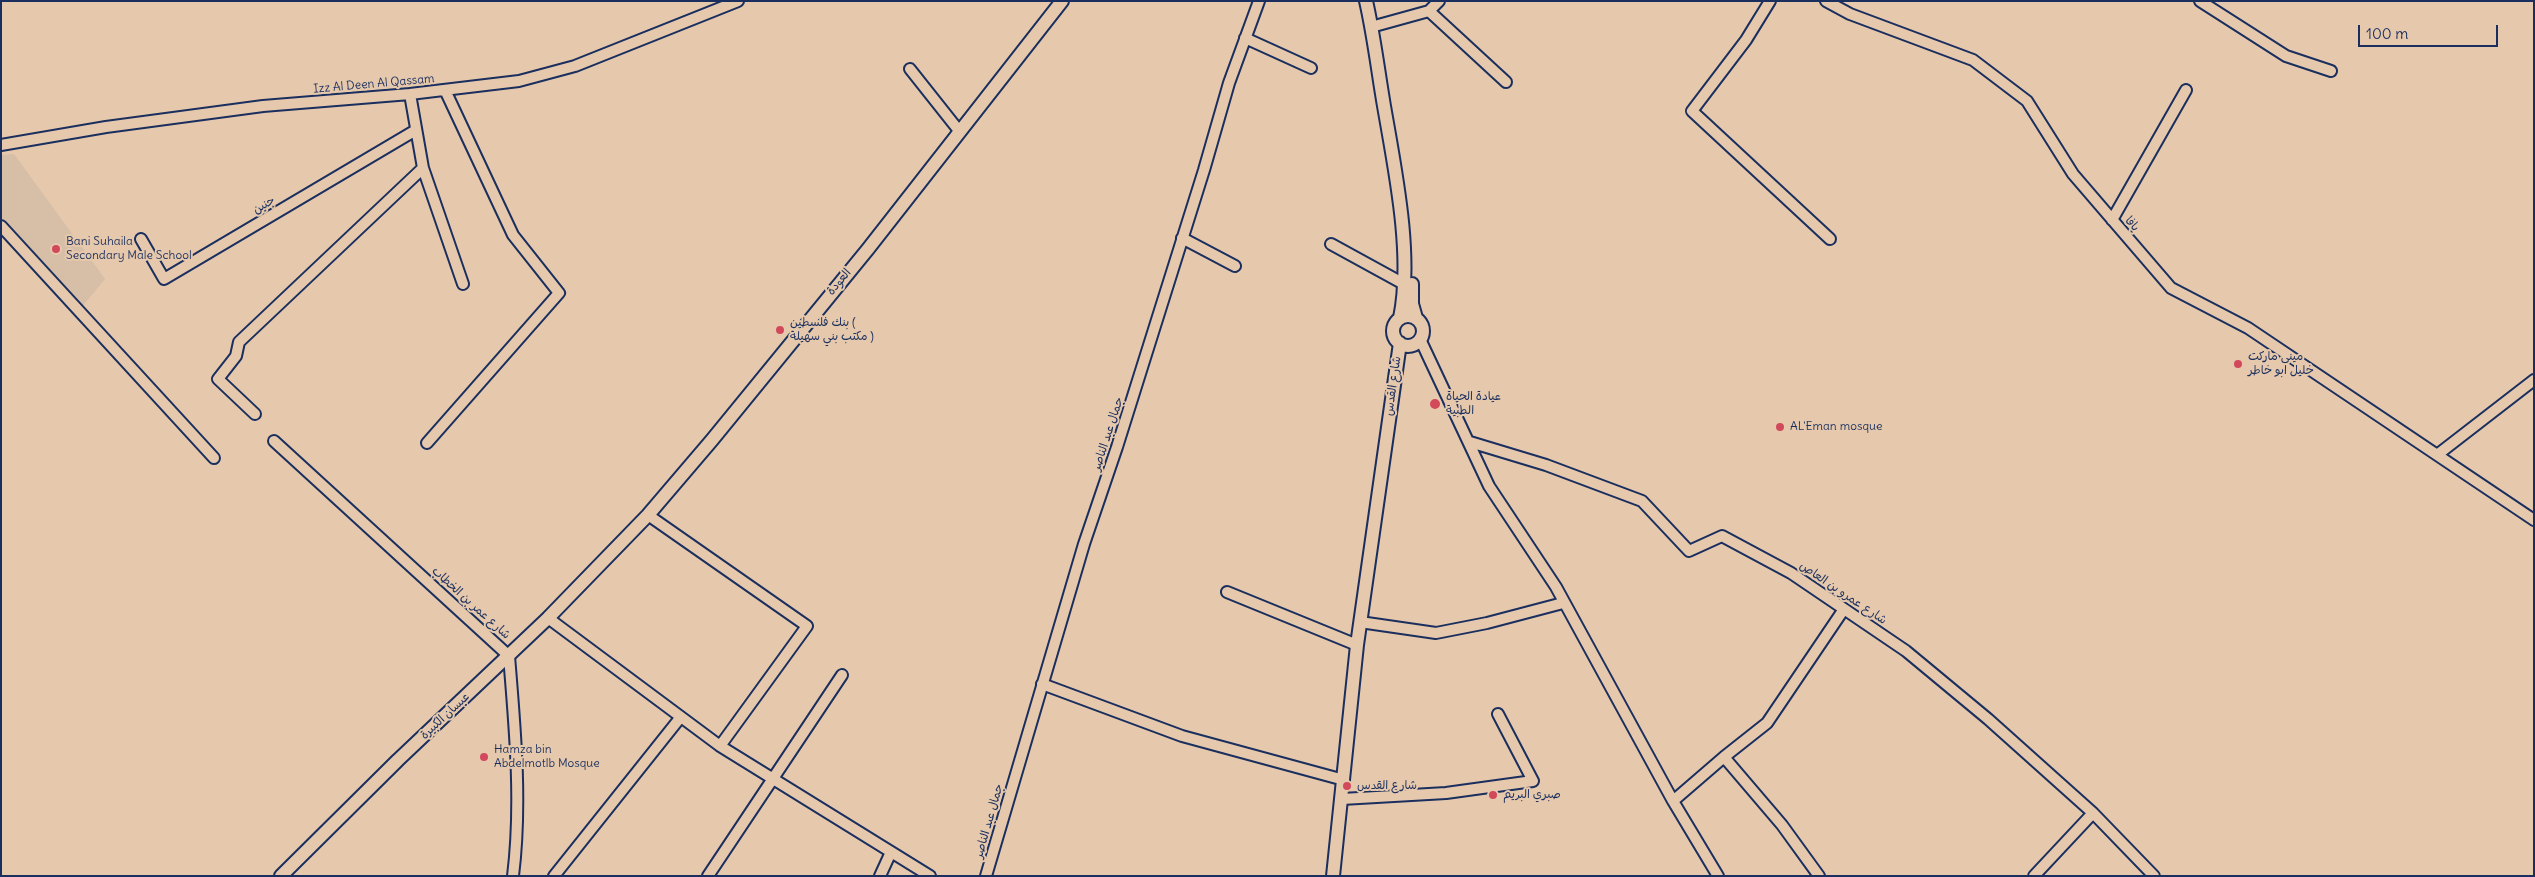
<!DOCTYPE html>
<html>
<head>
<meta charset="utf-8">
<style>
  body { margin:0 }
  #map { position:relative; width:2535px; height:877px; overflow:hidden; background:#e6c9ad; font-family:Delius,sans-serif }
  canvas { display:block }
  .frame { position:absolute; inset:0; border:2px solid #1b2f5e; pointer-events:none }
  .scale { position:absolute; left:2358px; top:25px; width:140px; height:22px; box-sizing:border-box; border:2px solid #1b2f5e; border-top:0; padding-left:6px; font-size:15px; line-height:18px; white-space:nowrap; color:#1b2f5e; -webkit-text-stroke:4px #e6c9ad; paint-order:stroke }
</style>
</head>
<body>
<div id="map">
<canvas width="2535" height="877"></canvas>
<div class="frame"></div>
<div class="scale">100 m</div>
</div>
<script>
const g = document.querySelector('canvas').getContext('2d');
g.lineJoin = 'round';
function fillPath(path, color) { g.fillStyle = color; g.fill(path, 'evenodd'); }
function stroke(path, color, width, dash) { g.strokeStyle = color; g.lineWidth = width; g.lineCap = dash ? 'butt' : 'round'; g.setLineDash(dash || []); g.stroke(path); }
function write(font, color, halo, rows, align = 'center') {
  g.font = font + ' Delius,"Playpen Sans Arabic",sans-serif'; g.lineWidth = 4; g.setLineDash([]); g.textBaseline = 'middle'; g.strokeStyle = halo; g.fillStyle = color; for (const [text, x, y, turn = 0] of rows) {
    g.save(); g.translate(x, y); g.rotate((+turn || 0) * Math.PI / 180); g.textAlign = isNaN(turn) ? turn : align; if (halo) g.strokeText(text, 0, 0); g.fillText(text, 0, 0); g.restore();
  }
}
fillPath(new Path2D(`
  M 14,154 L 105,279 L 81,308 L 1,219 L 1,155 Z`), '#d7bea7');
const minor = new Path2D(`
  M 1770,1 L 1746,40 L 1692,111 L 1830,239
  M 1826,1 L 1850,14 L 1973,60 L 2027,101 L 2073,174 L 2171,288 L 2248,328 L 2534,520
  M 2200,1 L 2286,56 L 2331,71
  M 1429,11 L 1506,82
  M 1371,27 L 1429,11 L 1439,1
  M 1245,38 L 1311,68
  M 910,69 L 960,132
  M 410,94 L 423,168 L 463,284
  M 1,145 L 106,127 L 263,106 L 410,94 L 519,81 L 575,66 L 738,1
  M 2112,220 L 2186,90
  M 1,226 L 214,458
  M 1182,238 L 1235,266
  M 141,239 L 164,279 L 416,130
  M 1331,244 L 1404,284
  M 1420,339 L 1489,486 L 1556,587 L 1673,801 L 1718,876
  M 255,414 L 218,379 L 236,356 L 239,342 L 423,168
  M 274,441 L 509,656 C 515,728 522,804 513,876
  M 1470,442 L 1546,465 L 1642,501 L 1689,551 L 1722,536 L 1791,573 L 1906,651 L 1988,719 L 2093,813 L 2154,876
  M 427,443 L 559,293 L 513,235 L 445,90
  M 2437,455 L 2534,380
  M 648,515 L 807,626 L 720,746
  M 1227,592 L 1357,645
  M 548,618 L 720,746 L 930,876
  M 1360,622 L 1436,633 L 1487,623 L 1563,603
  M 1042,684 L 1182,736 L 1344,780
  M 1724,757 L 1767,723 L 1844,609
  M 1342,799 L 1446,793 L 1533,781 L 1498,714
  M 1673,801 L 1724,757 L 1782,825 L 1819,876
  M 554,876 L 680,718
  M 708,876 L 842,675
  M 880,876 L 891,852
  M 986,876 L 1084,544 L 1117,447 L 1204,170 L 1229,83 L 1259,1
  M 2034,876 L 2093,813`);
const major = new Path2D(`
  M 1366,1 C 1374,36 1378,71 1384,106 C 1395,170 1413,255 1400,318
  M 1412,284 L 1412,304 L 1416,318
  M1393 331a15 15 0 1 1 30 0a15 15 0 1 1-30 0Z
  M 281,876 L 398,760 L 548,618 L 648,515 L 712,440 L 868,249 L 1062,1
  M 1333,876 L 1357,645 L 1400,343`);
stroke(minor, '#1b2f5e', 14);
stroke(major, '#1b2f5e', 16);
stroke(minor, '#e6c9ad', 10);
stroke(major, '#e6c9ad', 12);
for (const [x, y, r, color] of [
  [56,249,5,"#d1495b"],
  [780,330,5,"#d1495b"],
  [2238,364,5,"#d1495b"],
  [1435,404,6,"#d1495b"],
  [1780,427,5,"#d1495b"],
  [484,757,5,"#d1495b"],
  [1347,786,5,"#d1495b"],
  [1493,795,5,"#d1495b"]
]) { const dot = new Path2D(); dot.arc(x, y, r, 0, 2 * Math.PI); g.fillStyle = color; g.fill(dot); stroke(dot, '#e6c9ad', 2); }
write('12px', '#1b2f5e', '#e6c9ad', [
  ["Izz Al Deen Al Qassam",374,84,-5],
  ["جنين",264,205,-31],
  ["يافا",2132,224,48],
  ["العودة",839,282,-50],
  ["شارع القدس",1393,386,-82],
  ["جمال عبد الناصر",1108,434,-72],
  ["شارع عمرو بن العاص",1843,593,34],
  ["شارع عمر بن الخطاب",471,603,42],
  ["عبسان الكبيرة",445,716,-43],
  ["جمال عبد الناصر",989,821,-74]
]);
write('12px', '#1b2f5e', '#e6c9ad', [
  ["Bani Suhaila",66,242],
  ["Secondary Male School",66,256],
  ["بنك فلسطين (",790,323],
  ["مكتب بني سهيلة )",790,337],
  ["ميني ماركت",2248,357],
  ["خليل ابو خاطر",2248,371],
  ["عيادة الحياة",1446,397],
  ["الطبية",1446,411],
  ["AL'Eman mosque",1790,427],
  ["Hamza bin",494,750],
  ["Abdelmotlb Mosque",494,764],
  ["شارع القدس",1357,786],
  ["صبري البريم",1503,795]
], 'left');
</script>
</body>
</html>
